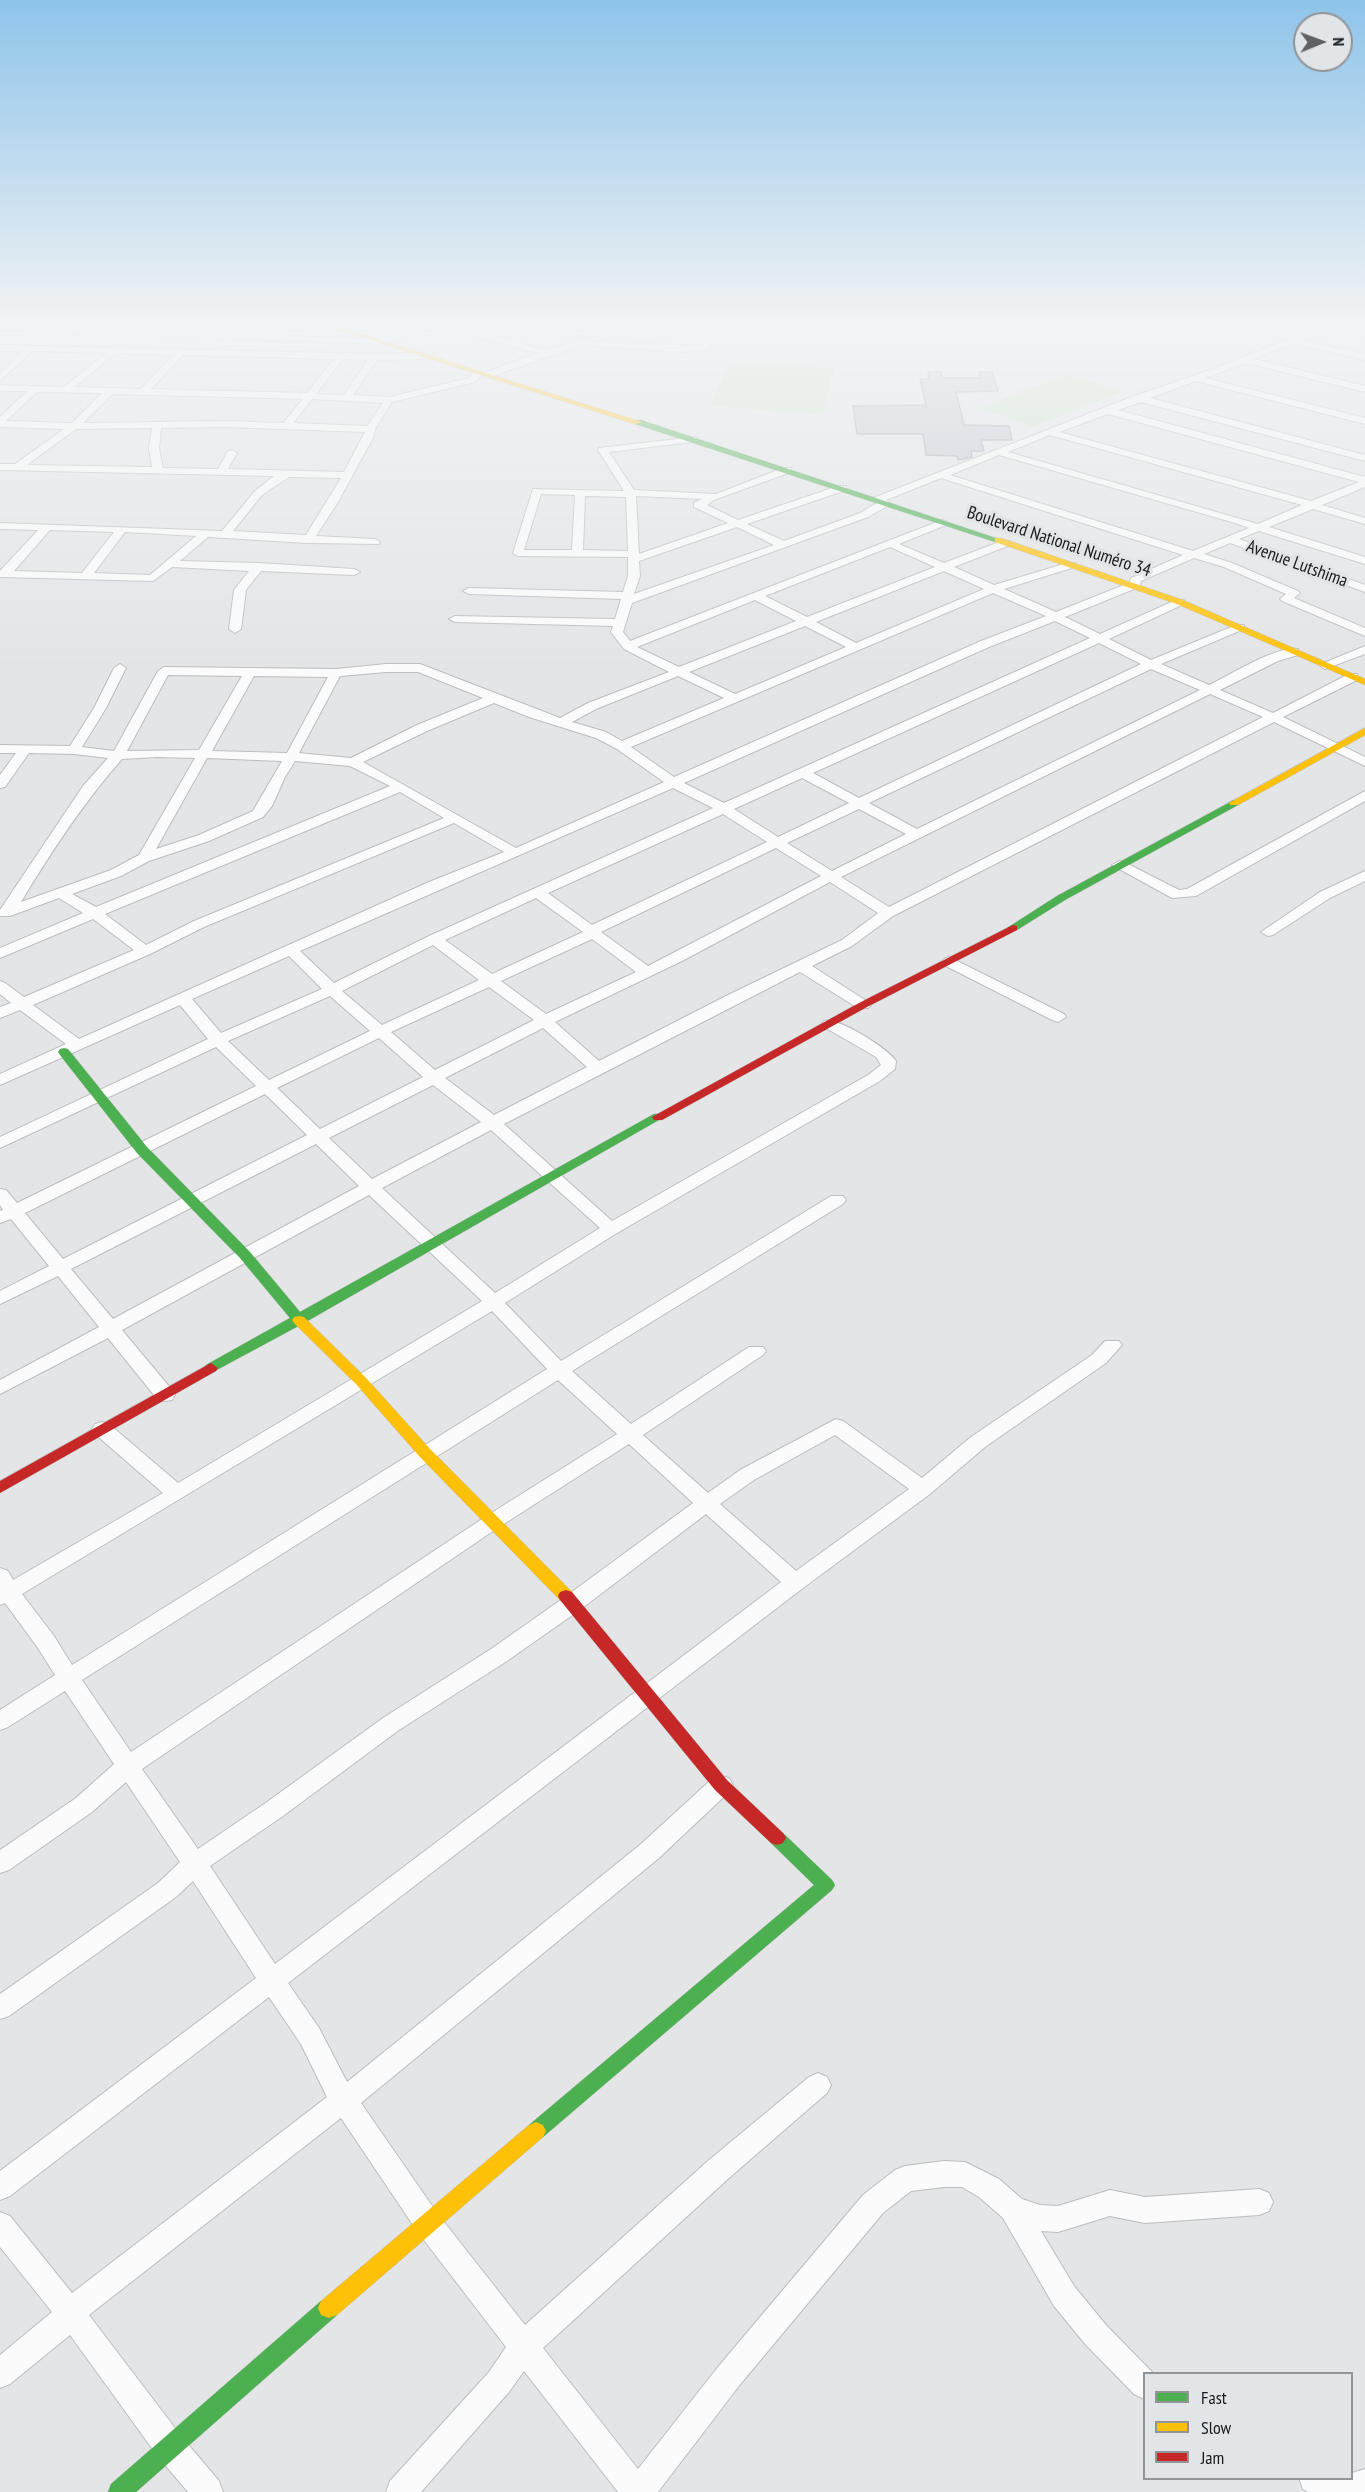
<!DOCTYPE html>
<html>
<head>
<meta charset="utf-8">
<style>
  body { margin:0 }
  #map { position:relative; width:1365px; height:2492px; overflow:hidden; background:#e3e5e7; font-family:"PT Sans Narrow",sans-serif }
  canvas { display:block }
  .legend { position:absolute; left:1143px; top:2372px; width:210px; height:108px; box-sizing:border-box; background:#e2e5e8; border:2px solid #929496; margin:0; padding:8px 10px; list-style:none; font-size:18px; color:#191a1b }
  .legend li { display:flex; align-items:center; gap:12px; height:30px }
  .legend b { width:30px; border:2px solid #929496 }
  .north { position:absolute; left:1293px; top:12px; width:60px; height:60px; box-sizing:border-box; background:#e2e5e8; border:2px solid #929496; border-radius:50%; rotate:89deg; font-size:16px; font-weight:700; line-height:24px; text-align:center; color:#191a1b }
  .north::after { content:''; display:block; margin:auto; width:21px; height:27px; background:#606162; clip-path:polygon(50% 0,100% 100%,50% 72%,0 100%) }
</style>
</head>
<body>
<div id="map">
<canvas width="1365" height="2492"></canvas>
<ul class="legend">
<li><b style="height:8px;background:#4caf50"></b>Fast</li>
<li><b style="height:8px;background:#ffc107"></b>Slow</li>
<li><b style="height:8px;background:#c62828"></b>Jam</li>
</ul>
<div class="north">N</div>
</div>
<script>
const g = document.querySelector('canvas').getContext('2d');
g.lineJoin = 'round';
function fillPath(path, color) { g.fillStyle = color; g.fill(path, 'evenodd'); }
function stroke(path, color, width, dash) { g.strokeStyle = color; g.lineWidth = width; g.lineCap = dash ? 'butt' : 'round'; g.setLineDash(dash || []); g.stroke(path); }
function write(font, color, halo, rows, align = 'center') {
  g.font = font + ' "PT Sans Narrow",sans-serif'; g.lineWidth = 6; g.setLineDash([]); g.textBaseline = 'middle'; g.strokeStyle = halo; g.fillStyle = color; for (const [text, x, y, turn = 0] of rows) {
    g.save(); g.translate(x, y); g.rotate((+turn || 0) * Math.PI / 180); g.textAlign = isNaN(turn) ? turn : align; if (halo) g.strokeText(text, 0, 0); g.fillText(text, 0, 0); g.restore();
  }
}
fillPath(new Path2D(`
  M 729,363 L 835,367 L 822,414 L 710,406 Z
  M 1068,374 L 1122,392 L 1033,427 L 979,408 Z`), '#cee3ca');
const building = new Path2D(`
  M 928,372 L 941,372 L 942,378 L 981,378 L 979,372 L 992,372 L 998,391 L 956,392 L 964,425 L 1009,426 L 1012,440 L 981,440 L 984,451 L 971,451 L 972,457 L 958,460 L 957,456 L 926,455 L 923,434 L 857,434 L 853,406 L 926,405 L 920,379 L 929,379 Z`);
fillPath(building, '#bfc8d2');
stroke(building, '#a4a5a6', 1.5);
const street = new Path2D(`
  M 339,324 L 352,324 L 335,331 L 331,328 Z
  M 430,324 L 449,324 L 546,350 L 597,335 L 564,324 C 579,324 596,332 608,332 C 621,331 632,324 646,324 L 593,342 L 701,346 L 707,339 L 711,342 L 708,350 L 685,352 L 583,345 L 487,378 L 484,377 L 484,373 L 537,353 L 440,327 L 379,344 L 0,330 L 0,326 L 3,325 L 377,339 Z
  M 1327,324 L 1339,324 L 1302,340 L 1365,354 L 1365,360 L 1294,343 L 1254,359 L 1365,386 L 1365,392 L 1246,363 L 1205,378 L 1365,418 L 1365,424 L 1196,381 L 1150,398 L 1365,455 L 1365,461 L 1141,402 L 1118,410 L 1365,477 L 1365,487 L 1322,505 L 1365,518 L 1365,524 L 1313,509 L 1269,527 L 1365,557 L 1365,564 L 1259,531 L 1239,539 L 1365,585 L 1365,592 L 1230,543 L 1204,554 L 1232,563 L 1298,591 L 1300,593 L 1294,598 L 1365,628 L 1365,636 L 1282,601 L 1280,599 L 1286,594 L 1224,567 L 1194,558 L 1141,581 L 1139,587 L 1065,617 L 1100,634 L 1176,600 L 1184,600 L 1184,604 L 1109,639 L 1151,660 L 1236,625 L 1244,625 L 1244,629 L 1161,664 L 1209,685 C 1230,675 1277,645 1298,649 L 1298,655 L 1278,661 L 1220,690 L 1273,713 L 1349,674 L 1357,674 L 1357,680 L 1283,717 L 1365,757 L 1365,766 L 1274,722 L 893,916 L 852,946 L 812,966 L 868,1002 L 871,1005 L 868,1008 L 858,1008 L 800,972 L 504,1124 L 612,1221 L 868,1075 L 881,1065 L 876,1057 L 824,1027 L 822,1024 L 824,1021 C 839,1017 887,1048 896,1061 L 895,1069 L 880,1081 L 617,1233 L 505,1303 L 561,1361 L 831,1196 L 843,1196 L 846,1200 L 843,1204 L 572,1371 L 631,1424 L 749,1347 L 763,1347 L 766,1351 L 763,1355 L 643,1435 L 708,1493 L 740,1470 L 836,1419 L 843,1421 L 922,1478 L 971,1437 L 1092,1355 L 1105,1341 L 1119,1341 L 1122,1345 L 1106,1363 L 985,1447 L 930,1494 L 803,1588 L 288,1983 L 319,2028 L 347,2082 L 641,1844 L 713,1778 L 721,1776 L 729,1778 L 733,1785 L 729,1792 L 659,1858 L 361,2103 L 437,2213 L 525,2325 L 709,2160 L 809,2077 L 818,2073 L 827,2077 L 831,2085 L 827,2093 L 729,2178 L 543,2348 L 638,2469 L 718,2367 L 863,2195 L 895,2170 L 905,2166 L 944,2161 L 965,2162 L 999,2179 L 1022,2199 L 1040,2205 L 1058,2206 L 1110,2190 L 1145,2197 L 1259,2189 L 1269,2193 L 1273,2202 L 1269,2211 L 1259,2215 L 1145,2223 L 1110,2216 L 1058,2232 L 1041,2231 L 1074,2286 L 1106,2325 L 1154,2374 L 1144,2374 L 1144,2399 L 1134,2394 L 1086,2345 L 1054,2306 L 1003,2218 L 979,2197 L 962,2187 L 944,2187 L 911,2191 L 883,2213 L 738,2387 L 658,2492 L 618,2492 L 524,2371 L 509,2392 L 421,2492 L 386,2492 L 390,2481 L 489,2372 L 506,2347 L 417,2231 L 341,2118 L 89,2315 L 181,2436 L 219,2481 L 223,2492 L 188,2492 L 159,2458 L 70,2335 L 10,2384 L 0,2388 L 0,2355 L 52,2312 L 0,2247 L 0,2212 L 10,2216 L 72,2293 L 327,2097 L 301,2044 L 269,1997 L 10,2196 L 0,2200 L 0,2171 L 256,1978 L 193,1881 L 176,1897 L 9,2016 L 0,2019 L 0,1994 L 158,1883 L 180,1862 L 126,1782 L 92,1812 L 9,1870 L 0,1873 L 0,1850 L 76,1798 L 114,1764 L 65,1691 L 8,1727 L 0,1730 L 0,1710 L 55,1675 L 38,1648 L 5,1603 L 0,1605 L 0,1568 L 8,1571 L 13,1580 L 163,1493 L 95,1434 L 92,1429 L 95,1424 L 102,1422 L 109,1424 L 178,1483 L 482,1301 L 369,1195 L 122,1330 L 172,1390 L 175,1395 L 172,1400 L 165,1401 L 158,1400 L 108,1338 L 0,1394 L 0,1380 L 99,1327 L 58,1276 L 0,1304 L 0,1291 L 49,1266 L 11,1219 L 0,1223 L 0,1211 L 3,1210 L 0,1205 L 0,1189 L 6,1190 L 17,1203 L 256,1086 L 216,1047 L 0,1148 L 0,1137 L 208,1039 L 180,1005 L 0,1085 L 0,1074 L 66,1044 L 20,1010 L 0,1018 L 0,1007 L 11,1003 L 0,994 L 0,981 L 5,983 L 24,997 L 134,950 L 93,919 L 0,958 L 0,948 L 83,913 L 59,898 L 10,916 L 0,916 L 0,910 L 83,786 L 108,758 L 74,754 L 29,753 L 5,787 L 0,788 L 0,775 L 16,753 L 0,753 L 0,745 L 70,746 L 94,708 L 114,668 L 120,664 L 126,668 L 106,708 L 82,747 L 114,751 L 158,671 L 164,667 L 336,669 L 386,664 L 420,664 L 560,718 L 588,703 L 669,672 L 624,649 L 611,632 L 613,626 L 455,622 L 449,619 L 455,616 L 615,619 L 621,599 L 469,594 L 463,591 L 469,588 L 623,592 L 628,576 L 628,557 L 518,556 L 513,553 L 533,489 L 624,491 L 598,450 L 599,448 L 695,437 L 697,439 L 692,442 L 609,452 L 634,490 L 716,494 L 783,468 L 791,468 L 791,472 L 714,500 L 707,505 L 738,520 L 838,486 L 846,486 L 846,490 L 747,524 L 784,541 L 860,513 L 877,503 L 873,502 L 873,498 L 1134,396 L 1216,368 ZM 1108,414 L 1359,482 L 1311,501 L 1059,432 ZM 1050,435 L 1302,505 L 1258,524 L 1008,452 ZM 999,455 L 1235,523 L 1249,528 L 1193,551 L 950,475 ZM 941,478 L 1183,555 L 1131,578 L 1129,583 L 1056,612 L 1004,589 L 1075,567 L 1075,563 L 1067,563 L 994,585 L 954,567 L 1010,545 L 1010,541 L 1002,541 L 944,563 L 899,544 L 946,525 L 946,521 L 942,520 L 630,641 L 623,632 L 632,603 L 868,517 L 889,505 L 890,503 L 886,500 ZM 541,494 L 575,495 L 572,550 L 524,550 ZM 585,496 L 626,497 L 628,551 L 583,550 ZM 636,496 L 702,499 L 694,503 L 694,507 L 728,523 L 639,554 ZM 737,527 L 774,545 L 634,594 L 640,576 L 639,561 ZM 890,547 L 935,567 L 807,617 L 765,596 ZM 944,571 L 984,589 L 856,643 L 816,622 ZM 993,593 L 1046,616 L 981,641 L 674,777 L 631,747 ZM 755,600 L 796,621 L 679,667 L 637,647 ZM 1055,621 L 1090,638 L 724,803 L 684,783 L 989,647 ZM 805,626 L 846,647 L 735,694 L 689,672 ZM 1099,643 L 1141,664 L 859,798 L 813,773 ZM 1151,669 L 1200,690 L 917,829 L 869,803 ZM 386,672 L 418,672 L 483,698 L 417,725 L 351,758 L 299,753 L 340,676 ZM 168,675 L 242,676 L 199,750 L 127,751 ZM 254,676 L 328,677 L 287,753 L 212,751 ZM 678,676 L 724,698 L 622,741 L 606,732 L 572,722 L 596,709 ZM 1210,694 L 1263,717 L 889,907 L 841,877 ZM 494,703 L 529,717 L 596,738 L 617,749 L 664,782 L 516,848 L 363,762 L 427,731 ZM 157,757 L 195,758 L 139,855 L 111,870 L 21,902 C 51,852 83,803 122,759 ZM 207,758 L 282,761 L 253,811 L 199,835 L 156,849 ZM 295,761 L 350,766 L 390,786 L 96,907 L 72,894 L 121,876 L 149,861 L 209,841 L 263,817 L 272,806 L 285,777 ZM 802,778 L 849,803 L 778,837 L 734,809 ZM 673,788 L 713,808 L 429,936 L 334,983 L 300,951 ZM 400,792 L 444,818 L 194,921 L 146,945 L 105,914 ZM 859,809 L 906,834 L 832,871 L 787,843 ZM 723,814 L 767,842 L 592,925 L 548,893 ZM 454,823 L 504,852 L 429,882 L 79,1039 L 33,1005 L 150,954 L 204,927 ZM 776,848 L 821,876 L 648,966 L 601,932 ZM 830,882 L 878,913 L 842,940 L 726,996 L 599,1061 L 555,1022 L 682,961 ZM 536,898 L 583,932 L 492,974 L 445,940 ZM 592,939 L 636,972 L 546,1014 L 501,981 ZM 433,945 L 479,980 L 382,1025 L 342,991 ZM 289,956 L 322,989 L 221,1033 L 192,999 ZM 489,987 L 534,1020 L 435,1070 L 391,1032 ZM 330,996 L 370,1031 L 269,1080 L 228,1041 ZM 543,1028 L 587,1067 L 494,1115 L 445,1078 ZM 379,1038 L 423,1077 L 320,1129 L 277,1088 ZM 433,1085 L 481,1122 L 372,1179 L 329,1138 ZM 265,1094 L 307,1135 L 63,1259 L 25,1213 ZM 491,1130 L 600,1228 L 495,1293 L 382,1188 ZM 316,1144 L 359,1186 L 113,1319 L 71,1269 ZM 492,1311 L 547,1369 L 72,1665 L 54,1636 L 22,1594 ZM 558,1380 L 617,1434 L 485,1517 L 131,1752 L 82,1680 ZM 835,1435 L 909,1489 L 796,1571 L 720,1504 L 754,1480 ZM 629,1444 L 693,1503 L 565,1597 L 491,1649 L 383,1718 L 267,1802 L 198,1849 L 142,1769 L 499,1527 ZM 706,1514 L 781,1582 L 275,1964 L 210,1866 L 283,1816 L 399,1730 L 507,1661 L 581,1609 Z
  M 1353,324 L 1365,324 L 1365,329 L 1354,326 Z
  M 119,344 L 122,345 L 123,348 L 374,354 L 426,353 L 430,356 L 426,359 L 377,360 L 353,395 L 389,397 L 469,378 L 475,371 L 483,373 L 475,382 L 392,402 L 375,429 L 374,436 L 338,502 L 316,536 L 375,539 L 380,542 L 379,544 L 308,543 L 208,537 L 180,561 L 259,563 L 354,569 L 360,572 L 354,575 L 261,571 L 246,590 L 241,629 L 235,633 L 229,629 L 234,590 L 249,571 L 172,567 L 153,581 L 0,577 L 0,571 L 38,530 L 0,529 L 0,523 L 222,531 L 255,491 L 274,476 L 0,470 L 0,464 L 15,464 L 64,429 L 0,427 L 0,417 L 27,391 L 0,391 L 0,385 L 64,387 L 106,353 L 32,351 L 0,381 L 0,373 L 22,351 L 0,351 L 0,345 L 112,348 ZM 116,353 L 173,355 L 141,389 L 75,387 ZM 183,355 L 334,359 L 307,393 L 151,389 ZM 343,359 L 368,360 L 344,395 L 316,394 ZM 37,392 L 102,393 L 72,423 L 6,421 ZM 113,394 L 303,399 L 283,423 L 226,421 L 83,423 ZM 312,399 L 383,403 L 367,426 L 293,423 ZM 226,427 L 365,432 L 344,472 L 228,469 L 237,453 L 232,450 L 228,451 L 218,469 L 163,468 L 159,448 L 161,428 ZM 152,428 L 149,448 L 152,467 L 27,465 L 76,429 ZM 289,477 L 341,478 L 306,535 L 233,531 L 262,495 ZM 50,530 L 114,532 L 82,573 L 14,571 ZM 125,532 L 196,536 L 150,575 L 94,573 Z
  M 1365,646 L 1365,654 L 1325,669 L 1319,665 Z
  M 1365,791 L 1365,801 L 1196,896 L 1172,898 L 1112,865 L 1119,861 L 1124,862 L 1179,890 L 1187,889 Z
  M 1365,871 L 1365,881 L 1330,898 L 1273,935 L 1268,936 L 1261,932 L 1320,892 Z
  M 949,957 L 1064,1014 L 1066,1017 L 1058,1022 L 1052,1020 L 944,965 L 941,962 L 944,959 Z
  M 1365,2469 L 1365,2492 L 1308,2492 L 1303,2489 L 1299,2478 L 1352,2478 L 1352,2473 Z`);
const fast = new Path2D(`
  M 635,420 L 641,420 L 1002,540 L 995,542 L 635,424 Z
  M 1234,800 L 1238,801 L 1238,805 L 1065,900 L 1017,930 L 1013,931 L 1007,928 L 1057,896 Z
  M 64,1048 L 68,1049 L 147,1147 L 250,1252 L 300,1312 L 654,1114 L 662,1114 L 664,1117 L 304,1323 L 211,1373 L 204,1368 L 206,1365 L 290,1318 L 240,1258 L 137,1153 L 60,1055 L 58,1052 L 60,1049 Z
  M 777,1831 L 783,1833 L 832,1880 L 835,1885 L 832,1890 L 543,2137 L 536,2140 L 529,2137 L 526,2131 L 529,2125 L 814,1885 L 771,1843 L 768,1838 L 771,1833 Z
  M 329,2298 L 337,2301 L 340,2308 L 337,2315 L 136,2492 L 108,2492 L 111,2484 L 321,2301 Z`);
const slow = new Path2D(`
  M 320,324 L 330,324 L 642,422 L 635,424 Z
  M 995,538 L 1001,538 L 1183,600 L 1365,679 L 1365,685 L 1177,604 L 995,542 Z
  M 1365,728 L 1365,735 L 1238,805 L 1230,805 L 1229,803 Z
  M 299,1316 L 304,1317 L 366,1378 L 430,1449 L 572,1592 L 574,1596 L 572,1600 L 566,1602 L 560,1600 L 420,1457 L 356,1384 L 294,1323 L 292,1320 L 294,1317 Z
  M 536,2122 L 543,2125 L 546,2131 L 543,2137 L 337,2315 L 329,2318 L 321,2315 L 318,2308 L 321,2301 L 529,2125 Z`);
const jam = new Path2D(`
  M 1013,925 L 1017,926 L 1017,930 L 867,1007 L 662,1120 L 654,1120 L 652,1117 L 859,1003 Z
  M 211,1363 L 218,1368 L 216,1371 L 0,1493 L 0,1481 Z
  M 566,1590 L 572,1592 L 727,1780 L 783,1833 L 786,1838 L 783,1843 L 777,1845 L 771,1843 L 715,1790 L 560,1600 L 558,1596 L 560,1592 Z`);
stroke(street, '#bcbdbe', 2);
stroke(fast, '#bcbdbe', 1);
stroke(slow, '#bcbdbe', 1);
stroke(jam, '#bcbdbe', 1);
fillPath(street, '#fbfbfb');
fillPath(fast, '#4caf50');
fillPath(slow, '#ffc107');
fillPath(jam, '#c62828');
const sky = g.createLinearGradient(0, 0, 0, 673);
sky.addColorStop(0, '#8ec4ea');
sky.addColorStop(0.48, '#f2f3f4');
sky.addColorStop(1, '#f2f3f400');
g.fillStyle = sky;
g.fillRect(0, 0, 1365, 673);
write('18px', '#191a1b', '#e2e5e8', [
  ["Boulevard National Numéro 34",1059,542,18],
  ["Avenue Lutshima",1297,564,20]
]);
</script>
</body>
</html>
